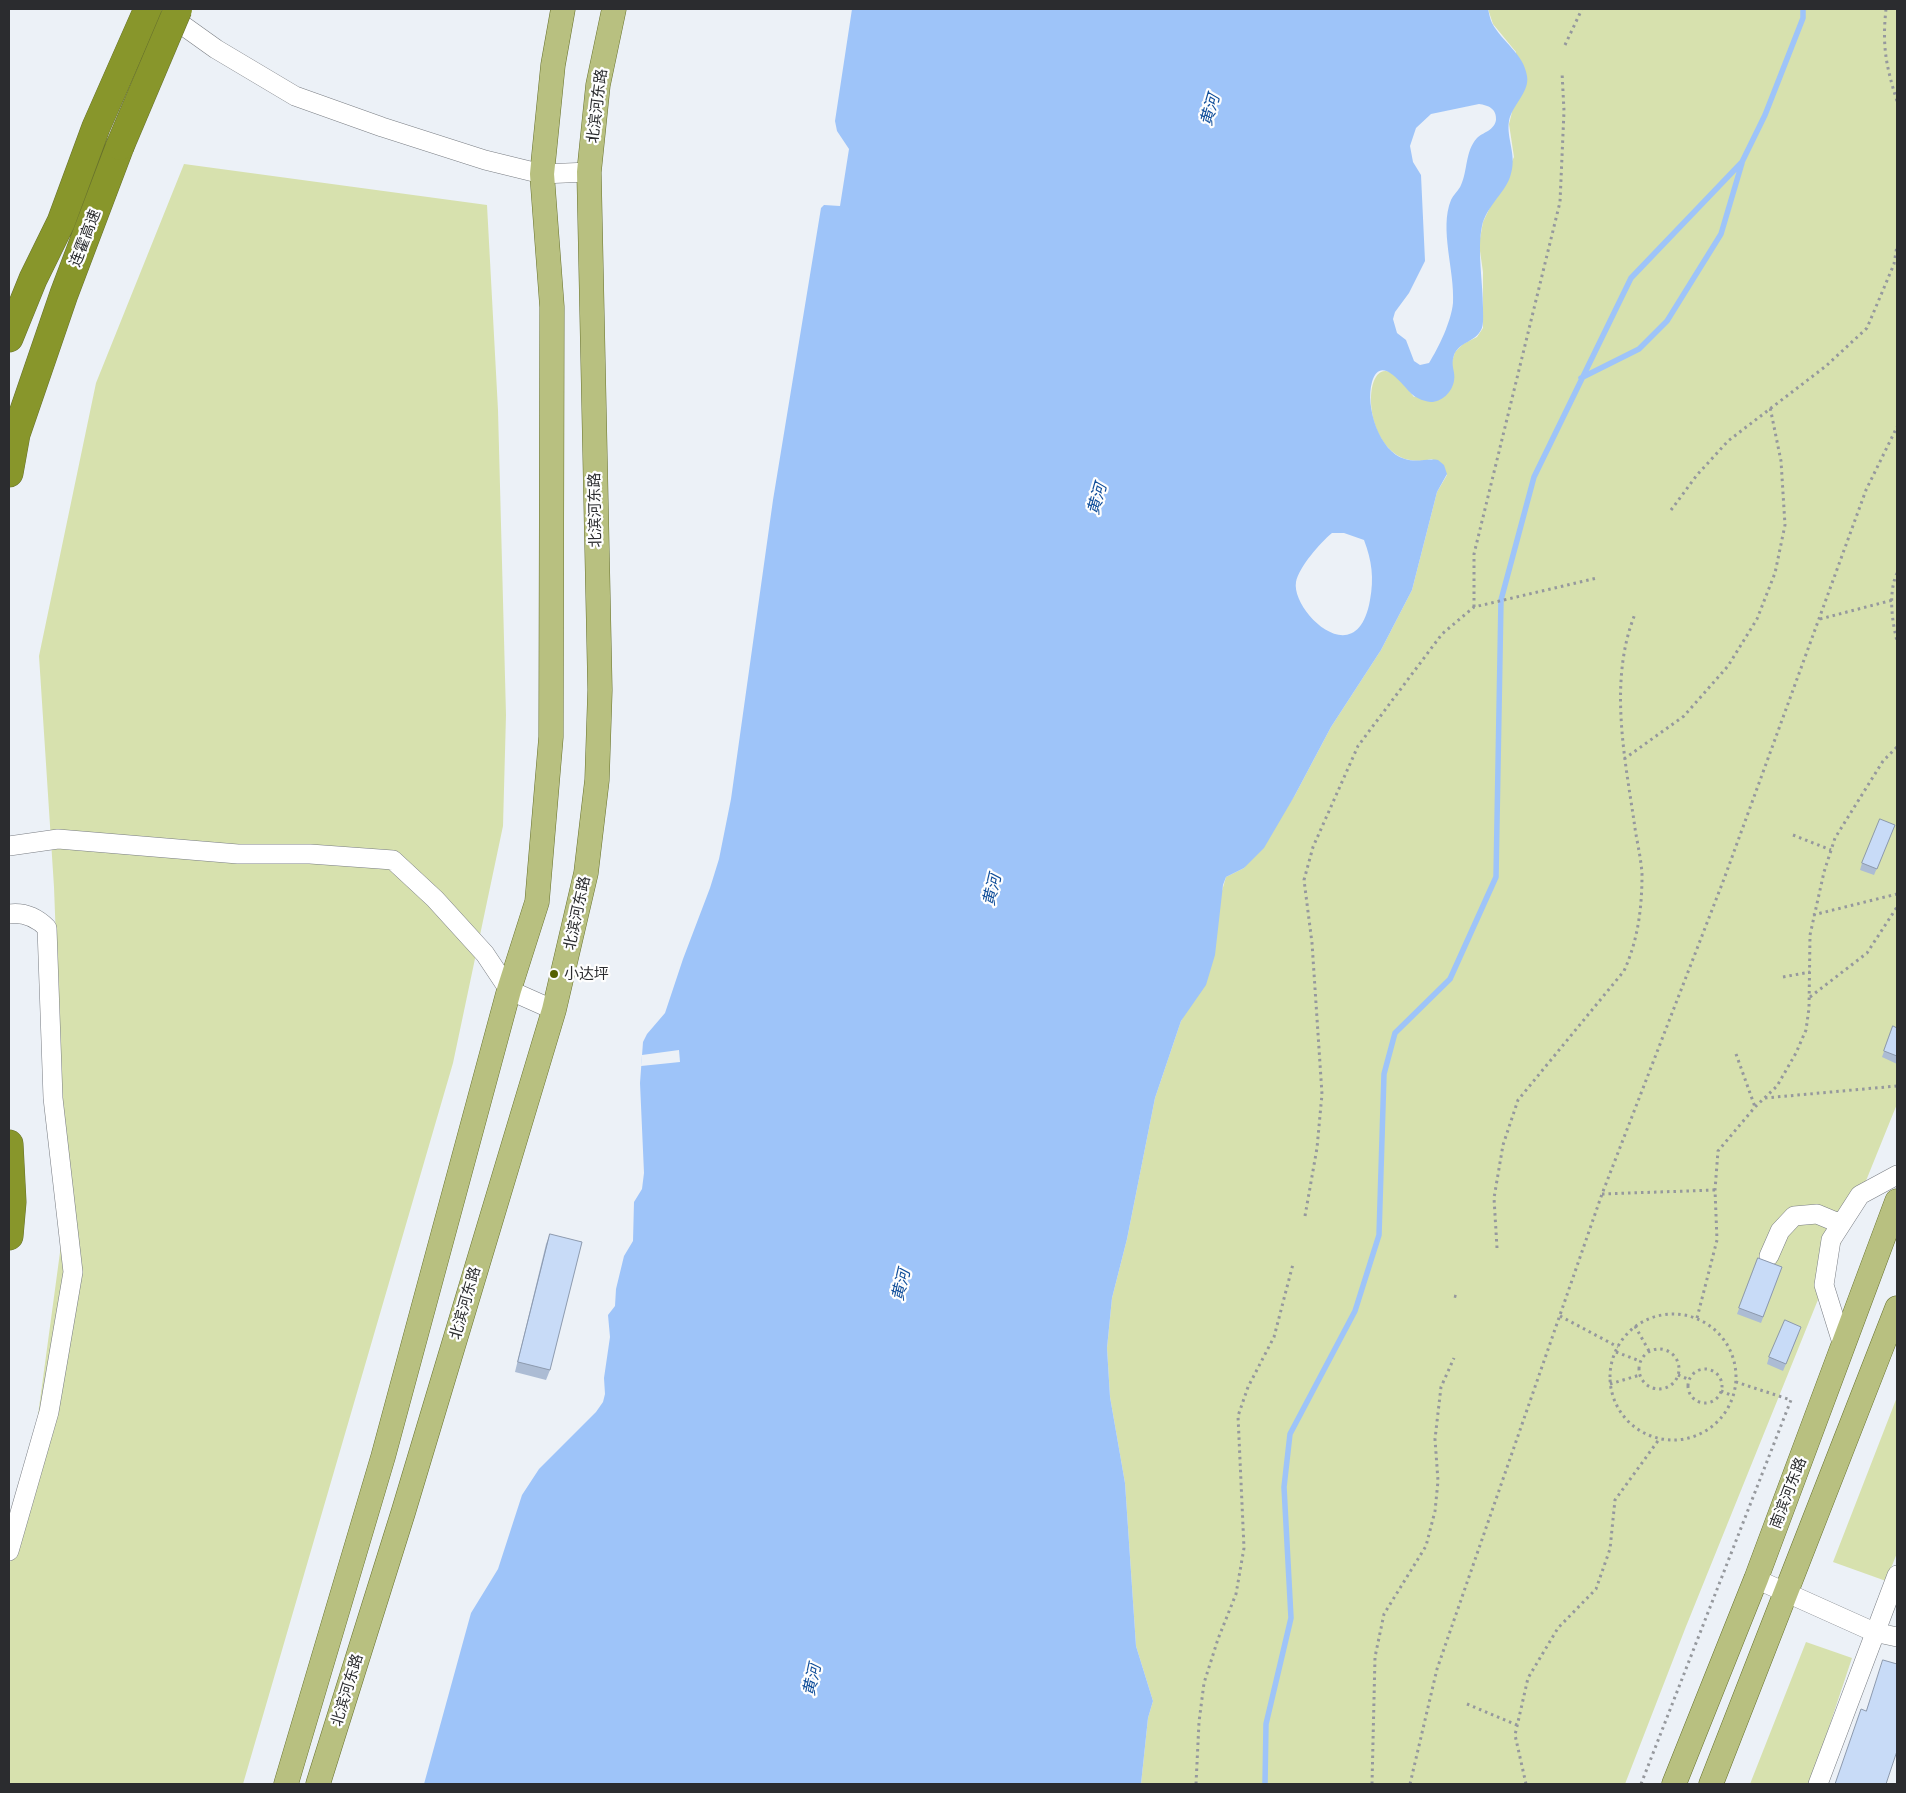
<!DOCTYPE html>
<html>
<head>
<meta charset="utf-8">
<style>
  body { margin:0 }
  #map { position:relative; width:1906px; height:1793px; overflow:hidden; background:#ecf1f7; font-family:Commissioner,sans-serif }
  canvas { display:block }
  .frame { position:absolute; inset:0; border:10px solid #2b2c2f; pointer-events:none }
</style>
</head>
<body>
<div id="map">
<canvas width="1906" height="1793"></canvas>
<div class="frame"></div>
</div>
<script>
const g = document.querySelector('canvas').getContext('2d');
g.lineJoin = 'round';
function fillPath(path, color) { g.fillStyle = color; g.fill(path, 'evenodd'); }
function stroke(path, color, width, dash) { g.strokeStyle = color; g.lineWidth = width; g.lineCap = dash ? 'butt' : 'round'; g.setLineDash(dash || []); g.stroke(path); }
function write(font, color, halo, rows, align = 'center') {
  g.font = font + ' Commissioner,"Noto Sans SC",sans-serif'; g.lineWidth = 4.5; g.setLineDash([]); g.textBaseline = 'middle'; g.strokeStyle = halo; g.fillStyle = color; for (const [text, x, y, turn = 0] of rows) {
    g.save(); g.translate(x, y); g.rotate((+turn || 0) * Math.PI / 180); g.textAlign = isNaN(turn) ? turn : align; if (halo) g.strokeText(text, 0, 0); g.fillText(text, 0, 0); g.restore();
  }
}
fillPath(new Path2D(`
  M 1488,9 L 1897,9 L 1897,1104 L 1685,1629 L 1625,1784 L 1141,1784 L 1148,1718 L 1153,1701 L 1136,1646 L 1125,1483 L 1110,1397 L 1107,1348 L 1112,1298 L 1127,1239 L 1155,1098 L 1181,1021 L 1188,1008 L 1226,877 L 1244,868 L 1295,795 L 1331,727 L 1381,650 L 1412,590 L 1437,492 L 1447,475 L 1432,459 C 1363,477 1358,359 1390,372 C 1399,375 1408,390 1414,397 L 1454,380 L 1451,365 L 1455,352 L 1463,344 L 1477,337 L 1483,328 L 1483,272 L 1479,244 L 1483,222 L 1514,157 L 1509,124 L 1512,112 L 1516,52 L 1493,24 Z
  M 184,164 L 487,205 L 498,410 L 506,715 L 503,826 L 453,1063 L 243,1784 L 9,1784 L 9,1567 L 31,1467 L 66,1208 L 54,887 L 39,656 L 96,383 Z
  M 1897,1397 L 1897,1553 L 1886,1581 L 1833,1562 Z
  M 1806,1642 L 1852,1658 L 1810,1784 L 1750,1784 Z`), '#d7e1ae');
fillPath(new Path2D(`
  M 852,9 L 1488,9 C 1489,13 1490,19 1492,23 C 1502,42 1524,54 1527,76 C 1530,92 1512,105 1509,121 C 1506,139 1518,156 1510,177 C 1504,194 1486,207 1482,226 C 1477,250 1483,282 1483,308 C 1483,315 1484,325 1481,330 C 1475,342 1459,342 1454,355 C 1450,367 1456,371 1454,381 C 1452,392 1442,402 1431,402 C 1426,402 1416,398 1413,395 C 1404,388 1381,352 1372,382 C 1365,406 1379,452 1405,459 C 1417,463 1427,458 1438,460 L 1444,465 L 1447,474 L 1437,492 L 1412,590 L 1381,650 L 1331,727 L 1295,795 L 1264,848 L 1244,868 L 1226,877 L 1223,885 L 1215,955 L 1206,985 L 1181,1021 L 1155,1098 L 1127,1239 L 1112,1298 L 1107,1348 L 1110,1397 L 1125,1483 L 1136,1646 L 1153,1701 L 1148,1718 L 1141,1784 L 424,1784 L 471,1613 L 498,1569 L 522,1495 L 539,1469 L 596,1412 L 603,1402 L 605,1394 L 604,1378 L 610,1337 L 608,1315 L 615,1306 L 616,1289 L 624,1256 L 633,1241 L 634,1202 L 642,1189 L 644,1173 L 640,1083 L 643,1042 L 647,1034 L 665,1013 L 683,959 L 710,888 L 719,859 L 731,799 L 773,500 L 821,208 L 824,205 L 840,206 L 849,149 L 837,131 L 835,121 ZM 1479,104 C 1488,105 1497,109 1496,120 C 1494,131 1483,132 1477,138 C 1465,151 1468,170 1461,185 C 1459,190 1453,195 1451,200 C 1439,229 1455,271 1453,303 C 1451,322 1439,347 1429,363 L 1420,365 L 1414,361 L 1406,340 L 1397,333 L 1393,319 L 1395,312 L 1409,293 L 1425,261 L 1421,175 L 1413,162 L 1410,146 L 1416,128 L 1431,114 ZM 1332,533 L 1344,533 L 1364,540 C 1372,561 1374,578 1370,600 C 1357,675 1291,611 1296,582 C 1299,567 1320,543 1332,533 Z`), '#9ec4f9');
fillPath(new Path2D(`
  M 679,1050 L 680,1062 L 641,1066 L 642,1055 Z`), '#ecf1f7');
stroke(new Path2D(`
  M 1581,378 L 1639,349 L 1667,321 L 1721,234 L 1742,163
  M 1265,1784 L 1266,1724 L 1291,1618 L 1284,1487 L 1290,1434 L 1355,1311 L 1379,1235 L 1384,1074 L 1395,1033 L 1450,979 L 1496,877 L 1501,600 L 1534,477 L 1631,278 L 1742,162 L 1765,115 L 1803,18 L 1803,9`), '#9ec4f9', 5.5);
const minor = new Path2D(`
  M 160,9 L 216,49 L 295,96 L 382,127 L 485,160 L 542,174 L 589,172
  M 9,846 L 58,839 L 238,854 L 310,854 L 393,860 L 435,899 L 485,954 L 509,990 L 554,1010
  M 9,914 C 24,912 36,917 47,928 L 53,1098 L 73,1272 L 49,1412 L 9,1551
  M 1769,1256 L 1780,1231 L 1794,1216 L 1817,1214 L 1841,1224
  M 1843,1346 L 1824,1285 L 1831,1240 L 1860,1195 L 1897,1175
  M 1756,1579 L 1874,1632 L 1897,1637
  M 1818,1784 L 1897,1575`);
const major = new Path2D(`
  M 286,1784 L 383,1457 L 509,990 L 537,902 L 551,737 L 552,307 L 542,174 L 553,65 L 563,9
  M 318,1784 L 403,1513 L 554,1010 L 586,873 L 597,780 L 600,690 L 589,172 L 598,85 L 614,9
  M 1674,1784 L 1756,1579 L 1897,1201
  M 1711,1784 L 1897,1308`);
const highway = new Path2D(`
  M 9,338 L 33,279 L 61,222 L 96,127 L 148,9
  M 9,473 L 16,434 L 64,294 L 120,146
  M 9,1144 L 12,1202 L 9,1236`);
stroke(minor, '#797d83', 20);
stroke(major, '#67712c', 25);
stroke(highway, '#67712c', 29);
stroke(new Path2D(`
  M 1886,9 C 1882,46 1886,66 1897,101
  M 1565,45 L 1582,9
  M 1671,510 L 1697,475 L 1728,441 L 1826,366 L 1867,328 L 1894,264 L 1897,246
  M 1897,573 C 1888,593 1892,621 1897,641
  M 1474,607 L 1474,554 L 1560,202 L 1564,111 L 1562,72
  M 1820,619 L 1893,600
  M 1624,759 L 1684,716 L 1728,666 L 1757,619 L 1775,573 L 1785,525 L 1781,461 L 1770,407
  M 1793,835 L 1831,850
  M 1813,915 L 1897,894
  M 1783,977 L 1810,972
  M 1810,997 L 1867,953 L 1897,907
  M 1736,1054 L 1755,1107
  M 1765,1098 L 1897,1086
  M 1602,1194 L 1715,1190
  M 1305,1216 L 1317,1148 L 1322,1094 L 1312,943 L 1304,880 L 1313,847 L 1358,746 L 1442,634 L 1474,607 L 1597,578
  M 1497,1248 L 1494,1198 L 1503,1145 L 1518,1100 L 1624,971 C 1638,940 1642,908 1642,874 C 1641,857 1636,838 1634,821 C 1624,754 1609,679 1635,614
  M 1454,1296 L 1458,1297
  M1610 1377a63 63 0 1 1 126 0a63 63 0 1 1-126 0Z
  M 1560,1316 L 1618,1347
  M 1697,1318 L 1717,1240 L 1715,1190 L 1718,1151 L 1755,1107 L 1777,1086 L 1796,1053 L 1806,1030 L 1809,1008 L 1810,935 L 1824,872 L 1835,838 L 1883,761 L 1897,747
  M 1635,1326 L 1649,1351
  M1639 1369a20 20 0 1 1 40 0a20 20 0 1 1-40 0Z
  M 1616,1352 L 1640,1361
  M1688 1386a17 17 0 1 1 34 0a17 17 0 1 1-34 0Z
  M 1678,1375 L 1690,1380
  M 1610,1384 L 1640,1375
  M 1721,1391 L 1733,1396
  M 1467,1704 L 1517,1725
  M 1196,1784 L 1199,1722 L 1204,1683 L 1218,1639 L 1236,1594 L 1244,1548 L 1238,1416 L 1248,1387 L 1274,1337 L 1293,1264
  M 1372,1784 L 1375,1657 L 1384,1614 L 1426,1546 L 1435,1511 L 1438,1481 L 1435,1439 L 1441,1387 L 1454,1358
  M 1410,1784 L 1437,1669 L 1602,1194 L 1724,879 L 1866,490 L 1897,427
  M 1526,1784 L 1515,1735 L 1528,1678 L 1558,1628 L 1596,1589 L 1610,1549 L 1615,1500 L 1660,1438
  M 1641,1784 L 1791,1400 L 1736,1382`), '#95989d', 3, [2.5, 4]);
stroke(minor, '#fff', 19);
stroke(major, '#b8c080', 24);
stroke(highway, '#88962b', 28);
const highwayBridge = new Path2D(`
  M 120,146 L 178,9`);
stroke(highwayBridge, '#67712c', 29, []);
stroke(highwayBridge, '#88962b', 28);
fillPath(new Path2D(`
  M 1895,825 L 1874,875 L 1860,870 L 1862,863 Z
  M 1893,1026 L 1897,1028 L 1897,1064 L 1882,1057 Z
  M 550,1234 L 550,1370 L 546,1380 L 515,1372 L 546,1244 Z
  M 1758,1258 L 1782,1267 L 1761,1323 L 1737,1314 Z
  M 1799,1333 L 1783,1371 L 1767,1364 L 1769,1357 Z`), '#acbcd4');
const building = new Path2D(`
  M 1880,819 L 1895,825 L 1877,869 L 1862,863 Z
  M 1893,1026 L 1897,1028 L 1897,1056 L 1884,1051 Z
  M 550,1234 L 582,1242 L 550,1370 L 518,1362 Z
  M 1758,1258 L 1782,1267 L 1763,1317 L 1739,1308 Z
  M 1785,1320 L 1801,1327 L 1786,1364 L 1769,1357 Z
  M 1883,1660 L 1897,1664 L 1897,1751 L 1886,1784 L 1835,1784 L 1861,1709 L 1866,1711 Z`);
fillPath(building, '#c8dbf7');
stroke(building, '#8c99ad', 1);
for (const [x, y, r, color] of [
  [554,974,5,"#556000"]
]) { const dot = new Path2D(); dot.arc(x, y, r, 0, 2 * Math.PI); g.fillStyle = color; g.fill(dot); stroke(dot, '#fefefe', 2); }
write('15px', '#2b2c2f', '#fefefe', [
  ["北滨河东路",597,106,-83],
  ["连霍高速",85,238,-69],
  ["北滨河东路",595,510,-91],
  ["北滨河东路",577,913,-78],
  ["北滨河东路",465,1303,-74],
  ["南滨河东路",1788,1493,-69],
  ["北滨河东路",347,1690,-73]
]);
write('15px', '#2b2c2f', '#fefefe', [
  ["小达坪",564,974]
], 'left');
write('italic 16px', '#104e9a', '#fefefe', [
  ["黄河",1210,110,-74],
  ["黄河",1097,499,-74],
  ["黄河",992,890,-77],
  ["黄河",901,1285,-77],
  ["黄河",812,1680,-78]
]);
</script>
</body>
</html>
